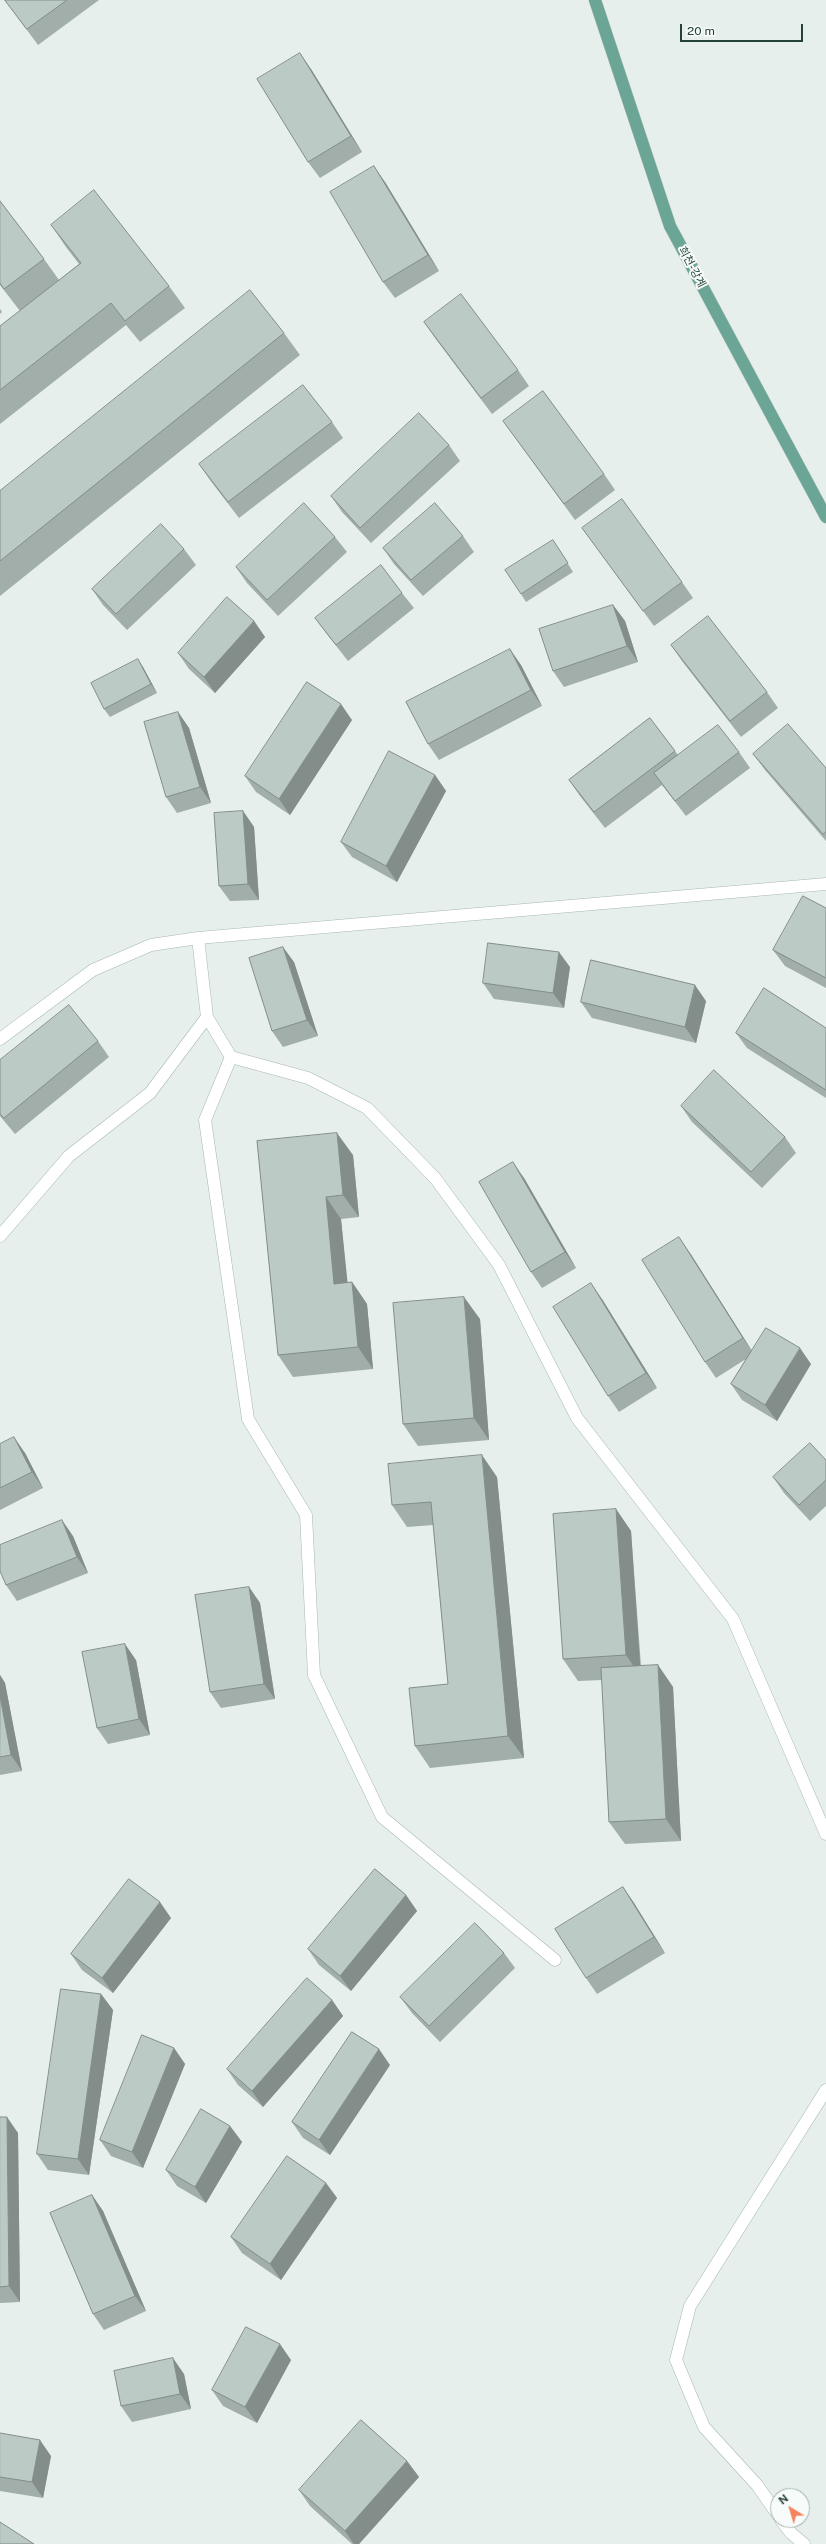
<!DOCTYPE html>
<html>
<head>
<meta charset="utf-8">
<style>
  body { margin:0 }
  #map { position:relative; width:826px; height:2544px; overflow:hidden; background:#e6efeb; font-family:"Public Sans",sans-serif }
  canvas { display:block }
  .north { position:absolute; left:770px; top:2488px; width:40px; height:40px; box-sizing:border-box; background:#f7fbf9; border:1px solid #a3b1ad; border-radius:50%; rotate:322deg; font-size:11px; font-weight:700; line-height:16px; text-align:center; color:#24423a }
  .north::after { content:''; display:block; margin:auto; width:14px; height:18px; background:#f4845f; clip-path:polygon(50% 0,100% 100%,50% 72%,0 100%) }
  .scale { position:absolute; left:680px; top:24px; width:123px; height:18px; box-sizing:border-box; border:2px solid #24423a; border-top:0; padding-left:5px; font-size:12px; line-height:14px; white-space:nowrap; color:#24423a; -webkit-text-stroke:3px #f7fbf9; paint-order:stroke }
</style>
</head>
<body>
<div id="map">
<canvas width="826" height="2544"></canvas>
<div class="north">N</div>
<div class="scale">20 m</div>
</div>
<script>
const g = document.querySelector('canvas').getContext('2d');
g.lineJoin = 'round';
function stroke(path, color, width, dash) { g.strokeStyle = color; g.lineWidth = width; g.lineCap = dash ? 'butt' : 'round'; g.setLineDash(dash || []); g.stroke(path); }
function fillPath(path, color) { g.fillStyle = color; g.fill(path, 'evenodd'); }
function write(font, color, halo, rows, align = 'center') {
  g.font = font + ' "Public Sans","Noto Sans KR",sans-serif'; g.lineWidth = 4; g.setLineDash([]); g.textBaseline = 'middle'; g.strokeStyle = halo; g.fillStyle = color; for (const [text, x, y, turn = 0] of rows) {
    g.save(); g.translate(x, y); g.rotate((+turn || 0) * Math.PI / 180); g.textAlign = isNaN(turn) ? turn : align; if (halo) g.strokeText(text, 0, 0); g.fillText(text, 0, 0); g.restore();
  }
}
const minor = new Path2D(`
  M 207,1017 L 231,1057 L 308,1078 L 367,1108 L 435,1178 L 499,1265 L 577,1418 L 733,1619 L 826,1834
  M 0,1039 L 93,970 L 151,945 L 198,938 L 826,884
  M 231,1057 L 205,1120 L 248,1419 L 306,1515 L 314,1675 L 382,1817 L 555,1960
  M 0,1236 L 69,1156 L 150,1093 L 207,1017 L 198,938
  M 778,2515 L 757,2485 L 704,2427 L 676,2360 L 690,2306 L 826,2090
  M 781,2520 L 791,2533 L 804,2544`);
const primary = new Path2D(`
  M 595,0 L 670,226 L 826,517`);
stroke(minor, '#a8b8b2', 13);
stroke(primary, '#c2cac8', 13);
stroke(minor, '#fff', 12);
stroke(primary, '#6aa596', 12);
fillPath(new Path2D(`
  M 5,0 L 99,0 L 38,45 Z
  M 311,69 L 362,152 L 320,178 L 308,162 Z
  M 385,182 L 439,271 L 395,298 L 383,282 Z
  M 0,201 L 44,259 L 59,280 L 79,264 L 66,247 L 51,225 L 169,286 L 185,308 L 140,342 L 126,325 L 0,424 L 0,326 L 20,311 L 0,285 Z
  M 0,309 L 2,312 L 0,314 Z
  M 424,322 L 518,370 L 529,386 L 492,414 L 435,338 Z
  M 284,333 L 300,355 L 0,596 L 0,491 Z
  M 503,421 L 604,474 L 615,490 L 575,520 Z
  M 332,422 L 343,438 L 239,518 L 210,480 L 199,464 Z
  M 449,445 L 460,461 L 371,543 L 342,512 L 331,496 Z
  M 582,528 L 682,582 L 693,598 L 654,626 Z
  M 463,536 L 474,552 L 423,596 L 394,564 L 383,548 Z
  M 335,537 L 347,552 L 278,616 L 247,583 L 236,567 Z
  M 184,549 L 196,565 L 127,630 L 103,605 L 92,589 Z
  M 559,549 L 573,572 L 526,602 L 521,594 Z
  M 402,593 L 414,608 L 348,661 L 326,633 L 315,618 Z
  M 613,605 L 625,621 L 638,662 L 564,687 L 553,671 Z
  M 254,621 L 265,637 L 215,693 L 189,669 L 178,653 Z
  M 671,645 L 767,692 L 778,708 L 741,737 L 682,661 Z
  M 521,665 L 542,706 L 439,760 L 428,744 Z
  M 143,667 L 157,693 L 110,717 L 104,709 Z
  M 178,712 L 189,728 L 211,803 L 177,813 L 166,797 Z
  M 650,718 L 678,755 L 739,752 L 750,768 L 686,816 L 662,785 L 605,828 L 580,796 L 569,780 Z
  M 352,720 L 290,815 L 256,792 L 245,776 Z
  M 753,754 L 826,768 L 826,841 L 765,770 Z
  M 435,775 L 446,791 L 397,882 L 352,857 L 341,842 Z
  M 243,811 L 254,827 L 259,900 L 230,901 L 219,886 Z
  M 826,908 L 826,988 L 785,966 L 773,950 Z
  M 294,962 L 318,1036 L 283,1047 L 272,1031 Z
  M 570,967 L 564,1008 L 494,999 L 483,983 Z
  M 706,1001 L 696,1043 L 592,1018 L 581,1002 Z
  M 826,1028 L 826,1098 L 747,1048 L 736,1033 Z
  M 98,1041 L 109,1057 L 15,1134 L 0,1116 L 0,1060 Z
  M 681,1106 L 785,1137 L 796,1153 L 762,1188 L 692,1122 Z
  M 257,1141 L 353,1155 L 359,1217 L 341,1219 L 347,1283 L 352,1282 L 367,1304 L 373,1369 L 293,1377 L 278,1355 Z
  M 524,1178 L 576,1268 L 542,1288 L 531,1272 Z
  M 690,1253 L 752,1351 L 811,1364 L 777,1421 L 742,1400 L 731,1384 L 746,1359 L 716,1378 L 705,1362 Z
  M 602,1299 L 657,1388 L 619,1412 L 608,1396 Z
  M 480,1319 L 489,1440 L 418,1446 L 403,1424 Z
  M 0,1444 L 25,1453 L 43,1488 L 0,1510 Z
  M 826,1460 L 826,1506 L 810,1521 L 784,1493 L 773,1477 Z
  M 497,1477 L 524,1758 L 430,1768 L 415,1746 L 448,1684 L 433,1525 L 407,1527 L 392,1505 Z
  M 616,1509 L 631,1531 L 641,1666 L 658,1665 L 673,1687 L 681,1841 L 625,1844 L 609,1822 L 602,1680 L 578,1681 L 563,1659 Z
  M 73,1536 L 88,1573 L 17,1601 L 6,1585 Z
  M 249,1587 L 260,1603 L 275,1699 L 221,1708 L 210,1692 Z
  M 136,1660 L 150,1735 L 108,1744 L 97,1728 Z
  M 0,1675 L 5,1683 L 22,1771 L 0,1775 Z
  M 623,1887 L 634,1903 L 665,1953 L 597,1994 L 586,1978 Z
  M 406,1895 L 417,1911 L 351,1991 L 319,1965 L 308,1949 Z
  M 171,1918 L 113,1993 L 82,1970 L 71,1954 Z
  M 504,1953 L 515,1968 L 440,2042 L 412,2013 L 400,1997 Z
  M 101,1994 L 113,2010 L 89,2175 L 48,2170 L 37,2154 Z
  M 332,2000 L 343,2016 L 263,2107 L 238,2085 L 227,2069 Z
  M 174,2048 L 185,2064 L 143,2168 L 111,2156 L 100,2140 Z
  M 390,2065 L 330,2155 L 303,2138 L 292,2122 Z
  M 0,2117 L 18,2133 L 20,2302 L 0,2303 Z
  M 230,2126 L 242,2142 L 206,2203 L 177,2186 L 166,2170 Z
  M 326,2183 L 337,2198 L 281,2280 L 242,2253 L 231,2237 Z
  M 92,2195 L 103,2211 L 146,2311 L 104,2330 L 93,2314 Z
  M 291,2360 L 257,2423 L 223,2406 L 212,2390 Z
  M 184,2374 L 191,2409 L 132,2422 L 121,2406 Z
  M 0,2433 L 51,2456 L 43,2498 L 0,2491 Z
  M 407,2461 L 419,2477 L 359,2544 L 352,2544 L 310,2506 L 299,2490 Z`), '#a1aea9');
fillPath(new Path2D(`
  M 300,53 L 311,69 L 362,152 L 351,136 Z
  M 374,166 L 385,182 L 439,271 L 428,255 Z
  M 613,605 L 625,621 L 638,662 L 627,646 Z
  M 254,621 L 265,637 L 215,693 L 204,677 Z
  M 510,649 L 521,665 L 542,706 L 531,690 Z
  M 138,659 L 143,667 L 157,693 L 151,684 Z
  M 341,704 L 352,720 L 290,815 L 279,799 Z
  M 178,712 L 189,728 L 211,803 L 200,787 Z
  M 435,775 L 446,791 L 397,882 L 386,866 Z
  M 243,811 L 254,827 L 259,900 L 248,884 Z
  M 283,947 L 294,962 L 318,1036 L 307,1020 Z
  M 559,952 L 570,967 L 564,1008 L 553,993 Z
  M 695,985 L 706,1001 L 696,1043 L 685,1027 Z
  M 337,1133 L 353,1155 L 359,1217 L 343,1195 Z
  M 513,1162 L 524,1178 L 576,1268 L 565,1252 Z
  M 326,1197 L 341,1219 L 350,1306 L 334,1284 Z
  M 679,1237 L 690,1253 L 754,1354 L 743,1338 Z
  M 352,1282 L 367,1304 L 373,1369 L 358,1347 Z
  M 591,1283 L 602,1299 L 657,1388 L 646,1373 Z
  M 464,1297 L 480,1319 L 489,1440 L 474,1418 Z
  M 800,1348 L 811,1364 L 777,1421 L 765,1405 Z
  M 14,1437 L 25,1453 L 43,1488 L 32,1472 Z
  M 482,1455 L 497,1477 L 524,1758 L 508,1736 Z
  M 616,1509 L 631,1531 L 641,1677 L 626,1655 Z
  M 62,1520 L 73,1536 L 88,1573 L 77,1557 Z
  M 249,1587 L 260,1603 L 275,1699 L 264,1684 Z
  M 125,1644 L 136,1660 L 150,1735 L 139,1719 Z
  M 658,1665 L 673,1687 L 681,1841 L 666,1819 Z
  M 0,1675 L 5,1683 L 22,1771 L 11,1755 L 0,1696 Z
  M 623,1887 L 634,1903 L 665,1953 L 654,1937 Z
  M 406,1895 L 417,1911 L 351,1991 L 340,1976 Z
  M 160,1902 L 171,1918 L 113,1993 L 102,1978 Z
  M 101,1994 L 113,2010 L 89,2175 L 78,2159 Z
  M 332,2000 L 343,2016 L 263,2107 L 252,2091 Z
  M 174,2048 L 185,2064 L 143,2168 L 132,2152 Z
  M 379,2049 L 390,2065 L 330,2155 L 319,2140 Z
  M 7,2117 L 18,2133 L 20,2302 L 9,2286 Z
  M 230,2126 L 242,2142 L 206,2203 L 195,2187 Z
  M 326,2183 L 337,2198 L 281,2280 L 270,2264 Z
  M 92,2195 L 103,2211 L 146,2311 L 135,2296 Z
  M 280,2344 L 291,2360 L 257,2423 L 245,2407 Z
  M 173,2358 L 184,2374 L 191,2409 L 180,2394 Z
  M 40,2440 L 51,2456 L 43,2498 L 32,2482 Z
  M 407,2461 L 419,2477 L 359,2544 L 354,2544 L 345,2531 Z`), '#838d89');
const building = new Path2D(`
  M 5,0 L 67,0 L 27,29 Z
  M 300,53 L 351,136 L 308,162 L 257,79 Z
  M 374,166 L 428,255 L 383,282 L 330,192 Z
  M 94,190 L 169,286 L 125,321 L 111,303 L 0,390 L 0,326 L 81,263 L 51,225 Z
  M 0,201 L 44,259 L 4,289 L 0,283 Z
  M 250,290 L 284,333 L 0,561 L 0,491 Z
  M 461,294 L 518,370 L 481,398 L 424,322 Z
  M 303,385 L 332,422 L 228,502 L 199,464 Z
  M 543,391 L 604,474 L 564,504 L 503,421 Z
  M 419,413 L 449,445 L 360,528 L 331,496 Z
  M 622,499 L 682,582 L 643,611 L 582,528 Z
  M 304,503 L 335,537 L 267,600 L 236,567 Z
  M 435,503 L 463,536 L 411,580 L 383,548 Z
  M 161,524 L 184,549 L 116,614 L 92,589 Z
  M 553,540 L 568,563 L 521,594 L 505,570 Z
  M 381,565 L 402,593 L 336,645 L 315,618 Z
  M 227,597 L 254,621 L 204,677 L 178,653 Z
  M 613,605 L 627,646 L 553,671 L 539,629 Z
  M 708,616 L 767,692 L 730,721 L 671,645 Z
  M 510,649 L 531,690 L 428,744 L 406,702 Z
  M 138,659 L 151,684 L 104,709 L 91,683 Z
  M 307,682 L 341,704 L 279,799 L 245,776 Z
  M 178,712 L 200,787 L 166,797 L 144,722 Z
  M 650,718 L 675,751 L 594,812 L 569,780 Z
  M 788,724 L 826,768 L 826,832 L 823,834 L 753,754 Z
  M 718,725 L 739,752 L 675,801 L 654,773 Z
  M 389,751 L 435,775 L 386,866 L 341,842 Z
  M 243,811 L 248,884 L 219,886 L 214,813 Z
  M 803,896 L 826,908 L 826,978 L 773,950 Z
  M 488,943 L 559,952 L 553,993 L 483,983 Z
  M 283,947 L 307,1020 L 272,1031 L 249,958 Z
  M 591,960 L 695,985 L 685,1027 L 581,1002 Z
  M 764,988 L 826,1028 L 826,1090 L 736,1033 Z
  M 69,1005 L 98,1041 L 4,1118 L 0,1114 L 0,1060 Z
  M 714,1070 L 785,1137 L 751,1172 L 681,1106 Z
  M 337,1133 L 343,1195 L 326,1197 L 334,1284 L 352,1282 L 358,1347 L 278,1355 L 257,1141 Z
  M 513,1162 L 565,1252 L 531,1272 L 479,1182 Z
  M 679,1237 L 743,1338 L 705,1362 L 642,1260 Z
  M 591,1283 L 646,1373 L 608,1396 L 553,1307 Z
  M 464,1297 L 474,1418 L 403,1424 L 393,1303 Z
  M 766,1328 L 800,1348 L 765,1405 L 731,1384 Z
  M 14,1437 L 32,1472 L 0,1488 L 0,1444 Z
  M 810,1443 L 826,1460 L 826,1480 L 799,1505 L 773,1477 Z
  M 482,1455 L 508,1736 L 415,1746 L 409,1688 L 448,1684 L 431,1502 L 392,1505 L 388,1464 Z
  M 616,1509 L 626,1655 L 563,1659 L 553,1514 Z
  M 62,1520 L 77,1557 L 6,1585 L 0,1571 L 0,1545 Z
  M 249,1587 L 264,1684 L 210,1692 L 195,1595 Z
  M 125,1644 L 139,1719 L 97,1728 L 82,1652 Z
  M 658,1665 L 666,1819 L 609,1822 L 601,1668 Z
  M 0,1696 L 11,1755 L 0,1757 Z
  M 375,1869 L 406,1895 L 340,1976 L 308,1949 Z
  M 129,1879 L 160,1902 L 102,1978 L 71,1954 Z
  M 623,1887 L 654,1937 L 586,1978 L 555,1929 Z
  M 475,1923 L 504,1953 L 429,2026 L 400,1997 Z
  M 307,1978 L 332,2000 L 252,2091 L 227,2069 Z
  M 61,1989 L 101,1994 L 78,2159 L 37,2154 Z
  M 352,2032 L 379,2049 L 319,2140 L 292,2122 Z
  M 142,2035 L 174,2048 L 132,2152 L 100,2140 Z
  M 201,2109 L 230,2126 L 195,2187 L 166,2170 Z
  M 0,2117 L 7,2117 L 9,2286 L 0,2287 Z
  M 287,2156 L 326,2183 L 270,2264 L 231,2237 Z
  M 92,2195 L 135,2296 L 93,2314 L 50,2213 Z
  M 246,2327 L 280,2344 L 245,2407 L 212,2390 Z
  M 173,2358 L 180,2394 L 121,2406 L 114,2371 Z
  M 361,2420 L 407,2461 L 345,2531 L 299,2490 Z
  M 0,2433 L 40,2440 L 32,2482 L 0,2477 Z
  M 0,2522 L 34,2544 L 0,2544 Z`);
fillPath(building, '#bbcac4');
stroke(building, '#838d89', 1);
write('11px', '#24423a', '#f7fbf9', [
  ["희천-강계",692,267,62]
]);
</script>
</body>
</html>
